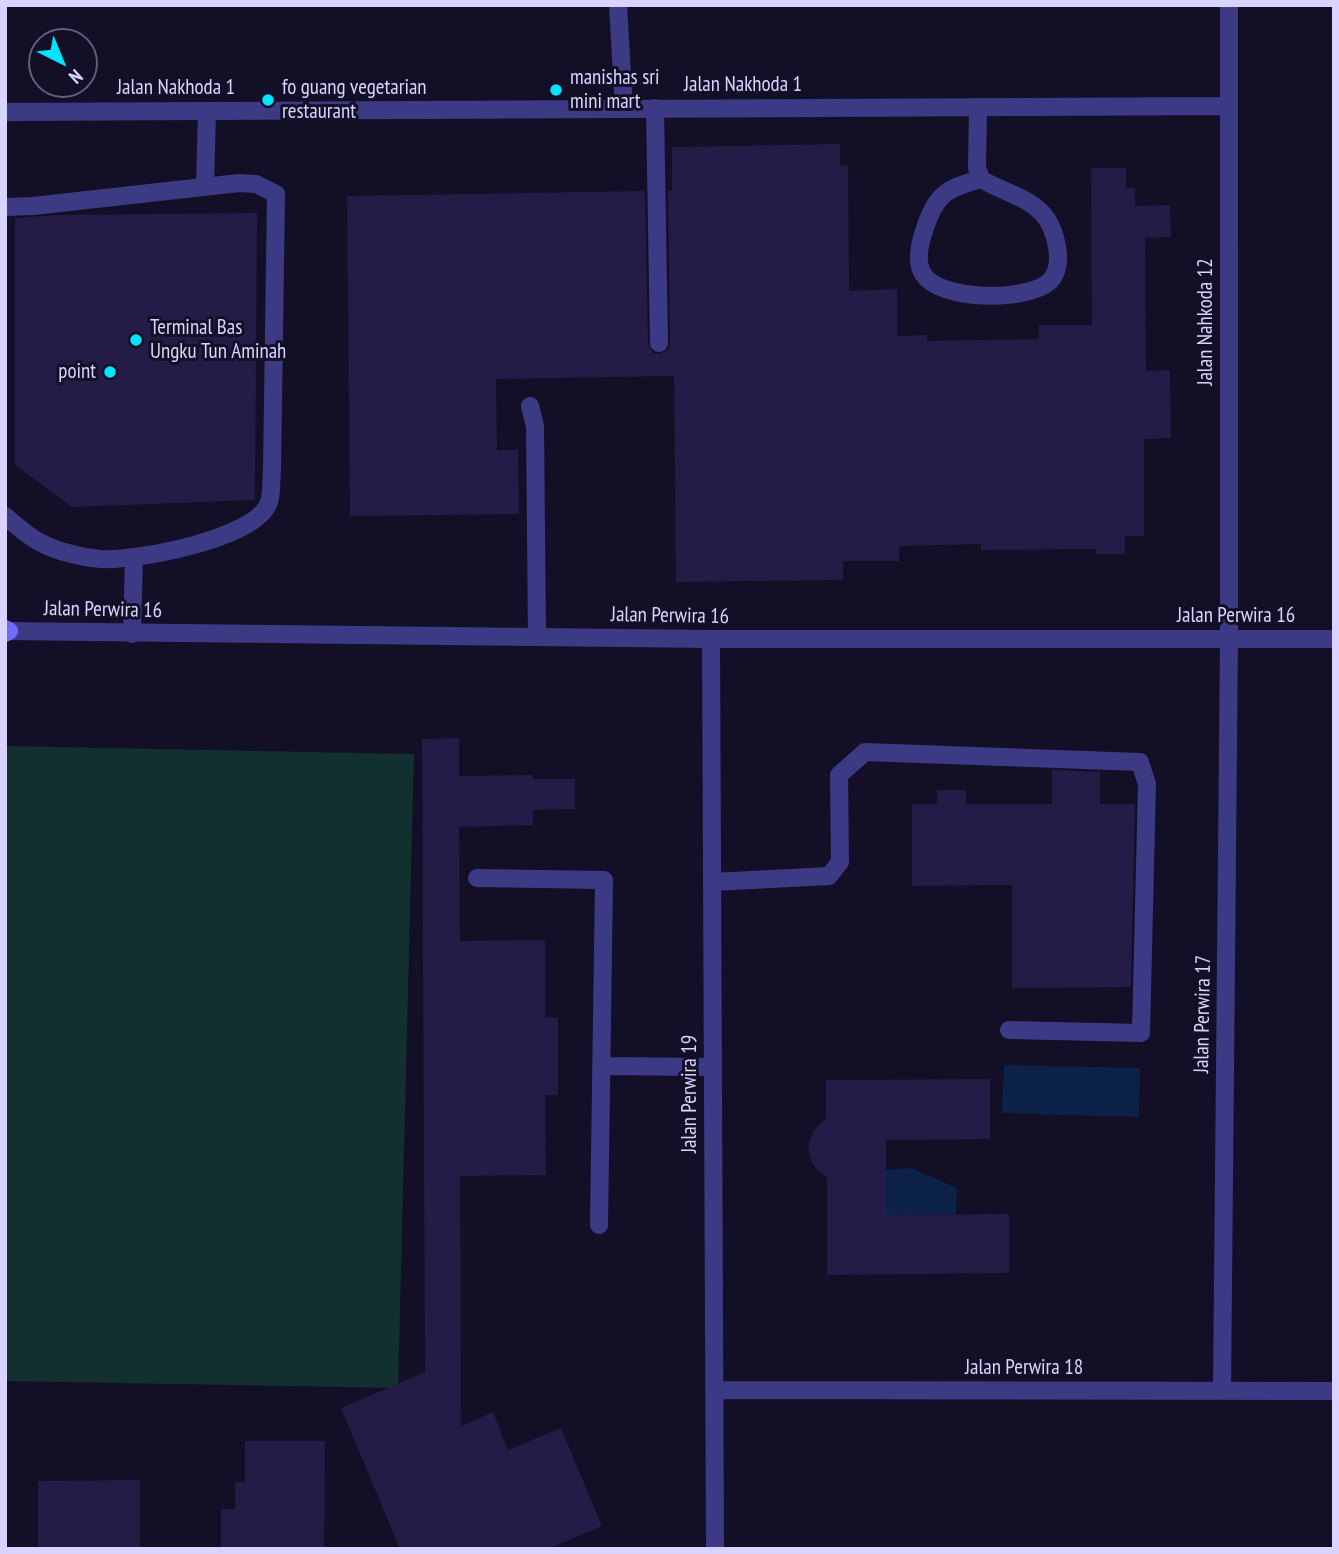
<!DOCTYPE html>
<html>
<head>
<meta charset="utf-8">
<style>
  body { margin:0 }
  #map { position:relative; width:1339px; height:1554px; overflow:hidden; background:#130f26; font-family:"PT Sans Narrow",sans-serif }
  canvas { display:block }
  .frame { position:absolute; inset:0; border:7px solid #d9d4ff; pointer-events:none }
  .north { position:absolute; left:28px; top:28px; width:70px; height:70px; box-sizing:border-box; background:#130f26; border:2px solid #625e7d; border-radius:50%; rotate:137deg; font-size:19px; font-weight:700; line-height:28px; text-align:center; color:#d9d4ff }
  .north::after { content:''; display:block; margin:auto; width:24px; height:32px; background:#00e5ff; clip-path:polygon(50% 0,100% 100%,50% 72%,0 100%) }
</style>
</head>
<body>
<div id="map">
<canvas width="1339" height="1554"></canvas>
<div class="frame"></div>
<div class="north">N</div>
</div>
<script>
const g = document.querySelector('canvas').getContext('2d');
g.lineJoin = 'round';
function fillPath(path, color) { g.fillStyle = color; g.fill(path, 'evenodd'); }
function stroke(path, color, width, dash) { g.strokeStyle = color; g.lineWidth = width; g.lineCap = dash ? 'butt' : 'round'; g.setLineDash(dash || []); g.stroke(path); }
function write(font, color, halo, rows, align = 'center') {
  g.font = font + ' "PT Sans Narrow",sans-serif'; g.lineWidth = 6; g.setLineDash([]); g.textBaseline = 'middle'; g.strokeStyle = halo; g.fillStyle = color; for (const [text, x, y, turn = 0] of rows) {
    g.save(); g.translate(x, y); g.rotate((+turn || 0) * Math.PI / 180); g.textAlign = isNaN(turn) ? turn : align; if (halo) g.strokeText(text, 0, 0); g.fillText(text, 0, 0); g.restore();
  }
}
fillPath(new Path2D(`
  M 5,746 L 414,754 L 398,1388 L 5,1381 Z`), '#12302f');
fillPath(new Path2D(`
  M 1004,1065 L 1140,1068 L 1139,1117 L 1002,1113 Z
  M 911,1168 L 957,1188 L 956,1214 L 886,1215 L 886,1170 Z`), '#0c2248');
fillPath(new Path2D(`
  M 840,144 L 840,166 L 848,165 L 849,291 L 897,289 L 897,336 L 927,335 L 927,341 L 1039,339 L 1039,325 L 1092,325 L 1091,168 L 1126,168 L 1126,188 L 1135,188 L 1135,206 L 1170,205 L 1171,237 L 1145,238 L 1146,371 L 1170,370 L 1171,438 L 1144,439 L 1144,536 L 1125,536 L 1125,554 L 1096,554 L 1096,549 L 981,550 L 981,544 L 899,546 L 899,561 L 843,561 L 843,580 L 676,582 L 674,376 L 496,379 L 497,450 L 518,450 L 519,514 L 350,516 L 347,196 L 645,191 L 648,343 L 653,353 L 660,354 L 669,349 L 670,343 L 668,191 L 672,191 L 672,147 Z
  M 257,213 L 255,500 L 72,507 L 15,465 L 15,218 L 55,215 Z
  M 459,738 L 459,776 L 533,775 L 533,779 L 575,779 L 575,809 L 533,810 L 533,825 L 459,827 L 460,941 L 545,940 L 545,1017 L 558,1018 L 558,1095 L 545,1095 L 546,1175 L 460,1176 L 461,1426 L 493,1412 L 508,1450 L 561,1428 L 602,1526 L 548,1549 L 400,1549 L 341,1408 L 425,1372 L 422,739 Z
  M 1052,770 L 1100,772 L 1100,804 L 1135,804 L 1131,987 L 1012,988 L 1012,885 L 912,886 L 912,804 L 937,804 L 937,790 L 966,790 L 966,804 L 1052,804 Z
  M 990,1079 L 990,1139 L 886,1140 L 886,1215 L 1009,1214 L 1009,1273 L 827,1275 L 827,1177 L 818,1171 L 812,1163 L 808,1146 L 813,1131 L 826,1118 L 826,1080 Z
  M 245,1441 L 325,1441 L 324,1549 L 221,1549 L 221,1509 L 235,1509 L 235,1482 L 245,1482 Z
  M 140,1480 L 140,1549 L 38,1549 L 38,1481 Z`), '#241b47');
stroke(new Path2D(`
  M 618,5 L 624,109
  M 978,107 L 977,168 L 981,179 C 1000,191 1026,196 1042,213 C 1056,228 1066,266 1049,282 C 1027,301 941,302 923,274 C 915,261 920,242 925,228 C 936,194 947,188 981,179
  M 655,108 L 659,343
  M 205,187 L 207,111
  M 5,207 L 33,206 L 239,183 L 256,184 L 276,194 L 272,470 C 271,480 272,493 269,502 C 257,539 136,561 101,559 C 89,558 75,555 64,552 C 37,544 26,534 5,516
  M 530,406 L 535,426 L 537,637
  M 132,634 L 134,557
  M 477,878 L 604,880 L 599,1225
  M 712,882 L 829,876 L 840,862 L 839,775 L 865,752 L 1140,762 L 1147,784 L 1141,1033 L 1009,1030
  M 601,1066 L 712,1067`), '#3d3a85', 18);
stroke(new Path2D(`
  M 5,112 L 1229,106
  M 711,639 L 715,1549
  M 714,1390 L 1334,1391
  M 1222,1391 L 1229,638 L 1229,5`), '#3d3a85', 18);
stroke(new Path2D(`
  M 5,631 L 711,639 L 1334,639`), '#3d3a85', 18);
stroke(new Path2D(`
  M 5,629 L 9,631 L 5,633`), '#6f6bff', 18);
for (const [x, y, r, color] of [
  [556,90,7,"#00e5ff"],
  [268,100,7,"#00e5ff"],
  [136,340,7,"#00e5ff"],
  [110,372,7,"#00e5ff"]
]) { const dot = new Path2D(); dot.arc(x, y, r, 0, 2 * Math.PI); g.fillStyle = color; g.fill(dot); stroke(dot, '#130f26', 2.5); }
write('21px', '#d9d4ff', '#130f26', [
  ["manishas sri",570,78],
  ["mini mart",570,102],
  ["fo guang vegetarian",282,88],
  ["restaurant",282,112],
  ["Terminal Bas",150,328],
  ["Ungku Tun Aminah",150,352],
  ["point",96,372,"right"]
], 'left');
write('21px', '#d9d4ff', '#130f26', [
  ["Jalan Nakhoda 1",743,85],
  ["Jalan Nakhoda 1",176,88],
  ["Jalan Nahkoda 12",1206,322,-90],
  ["Jalan Perwira 16",103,610,1],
  ["Jalan Perwira 16",670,616,1],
  ["Jalan Perwira 16",1236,616],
  ["Jalan Perwira 17",1203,1014,-89],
  ["Jalan Perwira 19",690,1094,-90],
  ["Jalan Perwira 18",1024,1368]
]);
</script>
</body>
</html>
